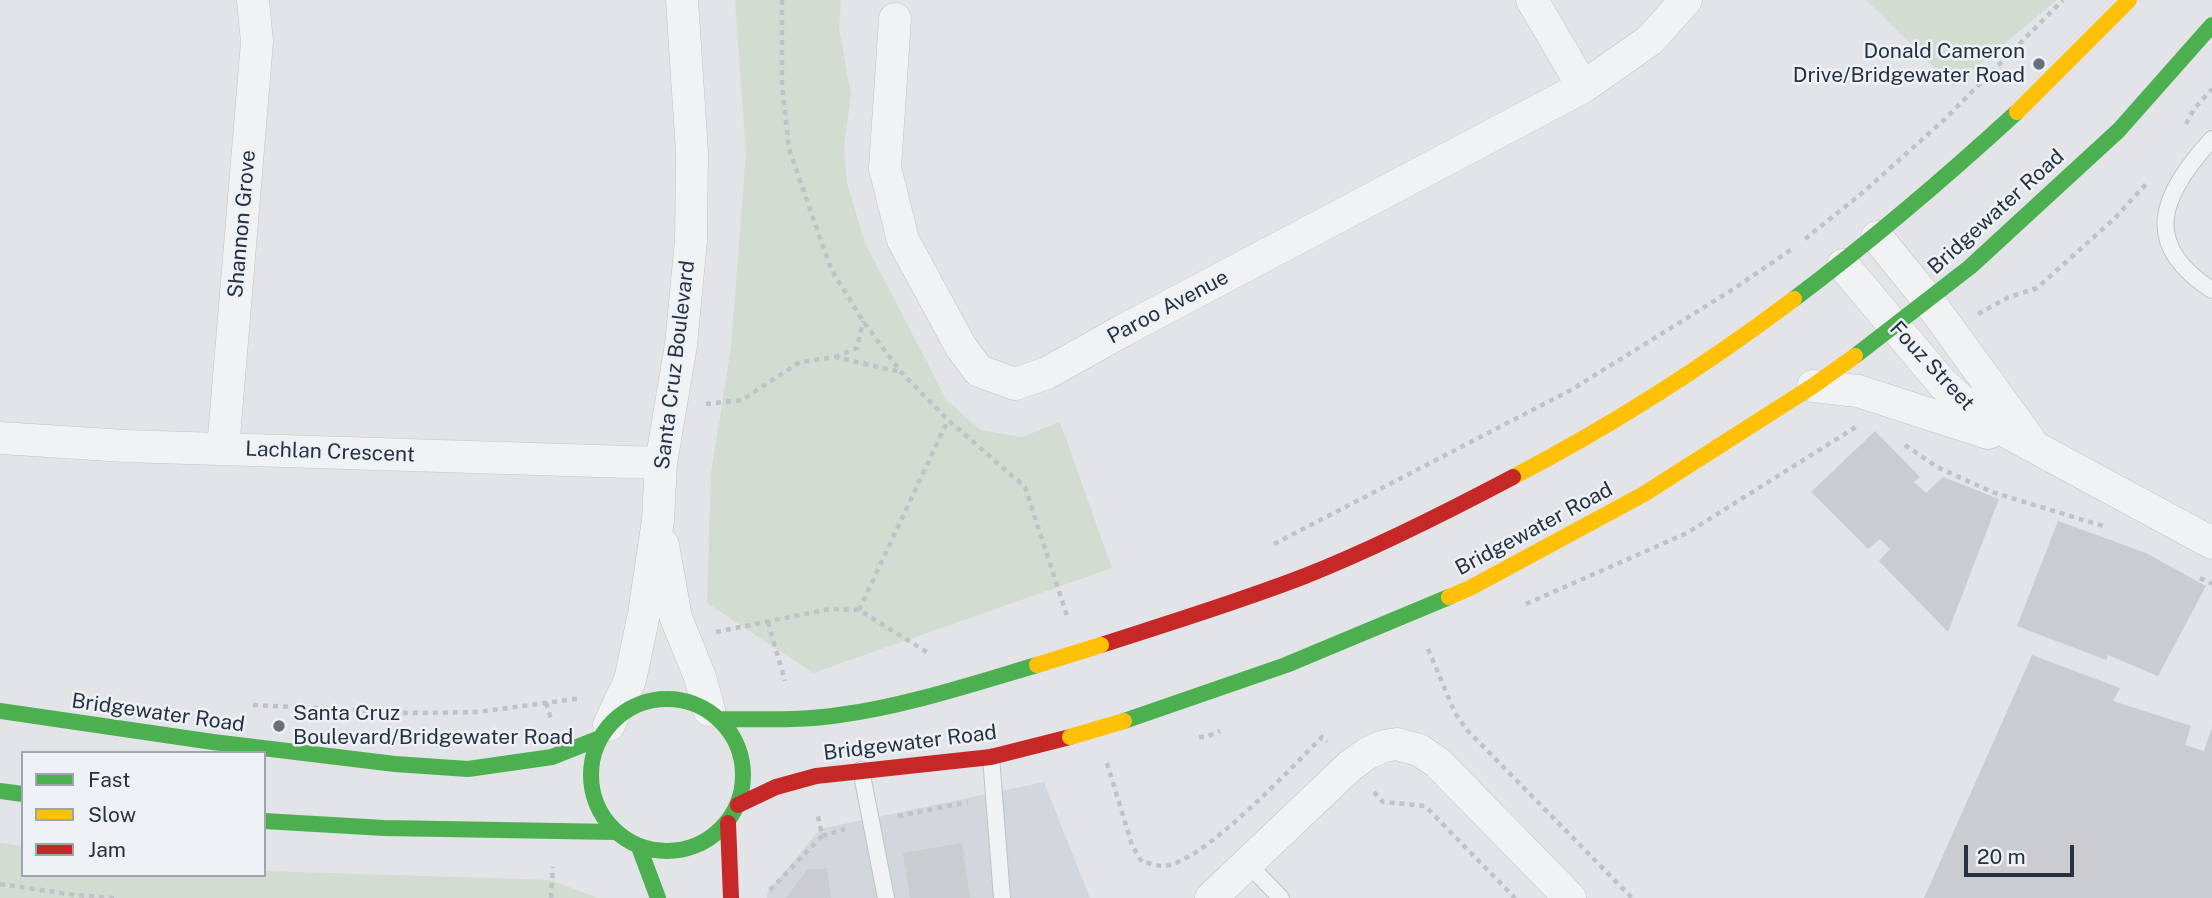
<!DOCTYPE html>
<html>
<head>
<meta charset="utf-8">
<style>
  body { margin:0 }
  #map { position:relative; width:2212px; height:898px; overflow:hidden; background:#e2e4e7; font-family:"Public Sans",sans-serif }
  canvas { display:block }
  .legend { position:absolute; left:21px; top:751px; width:245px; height:126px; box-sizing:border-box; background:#eef2f7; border:2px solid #9ea5af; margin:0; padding:9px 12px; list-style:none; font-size:21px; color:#263142 }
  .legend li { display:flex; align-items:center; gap:14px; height:35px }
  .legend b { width:35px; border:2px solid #9ea5af }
  .scale { position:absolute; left:1964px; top:845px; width:110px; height:32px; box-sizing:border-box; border:4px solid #263142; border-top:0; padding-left:9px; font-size:21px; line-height:24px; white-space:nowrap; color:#263142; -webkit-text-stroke:5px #eef2f7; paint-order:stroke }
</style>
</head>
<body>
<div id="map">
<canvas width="2212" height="898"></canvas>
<ul class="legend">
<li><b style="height:9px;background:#4caf50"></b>Fast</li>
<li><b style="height:9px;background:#ffc107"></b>Slow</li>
<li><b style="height:9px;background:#c62828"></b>Jam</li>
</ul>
<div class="scale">20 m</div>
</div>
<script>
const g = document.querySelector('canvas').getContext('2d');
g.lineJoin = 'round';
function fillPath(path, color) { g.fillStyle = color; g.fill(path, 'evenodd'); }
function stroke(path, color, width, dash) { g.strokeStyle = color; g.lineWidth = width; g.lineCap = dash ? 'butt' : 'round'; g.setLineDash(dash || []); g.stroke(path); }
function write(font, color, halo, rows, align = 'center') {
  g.font = font + ' "Public Sans",sans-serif'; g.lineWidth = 5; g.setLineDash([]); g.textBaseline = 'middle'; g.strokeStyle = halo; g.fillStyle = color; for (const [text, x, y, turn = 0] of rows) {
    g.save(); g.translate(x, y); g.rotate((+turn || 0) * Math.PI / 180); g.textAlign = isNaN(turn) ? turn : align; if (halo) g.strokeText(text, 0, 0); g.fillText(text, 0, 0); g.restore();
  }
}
fillPath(new Path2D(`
  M 1044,782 L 1090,898 L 767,898 L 766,894 L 820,829 Z`), '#d2d7de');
fillPath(new Path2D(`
  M 735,0 L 841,0 L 839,29 L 851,94 L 844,147 L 847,183 L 865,243 L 947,401 L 981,430 L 1022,437 L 1060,422 L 1112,568 L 813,673 L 707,603 L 711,473 L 731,347 L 746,154 Z
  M 1866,0 L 2057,0 L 1953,86 Z
  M 0,843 L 23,846 L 23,875 L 264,875 L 264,871 L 550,880 L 598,898 L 0,898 Z`), '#d2dcd1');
fillPath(new Path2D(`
  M 1875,431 L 1920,477 L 1914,482 L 1926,493 L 1943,477 L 1999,499 L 1948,632 L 1879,561 L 1890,549 L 1880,539 L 1868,549 L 1811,492 Z
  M 2058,521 L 2146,553 L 2206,586 L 2158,676 L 2108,655 L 2106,660 L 2017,626 Z
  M 2032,655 L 2120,688 L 2113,701 L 2191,726 L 2185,745 L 2204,751 L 2212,727 L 2212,898 L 1924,898 Z
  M 962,843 L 970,898 L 910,898 L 903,853 Z
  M 827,868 L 831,898 L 786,898 L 807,870 Z`), '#cacccf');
const lane = new Path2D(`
  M 2212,139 C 2162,194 2139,243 2212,290
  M 991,757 L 1002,898
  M 861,770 L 886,898
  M 1247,863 L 1281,898`);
const street = new Path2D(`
  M 1532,0 L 1583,87
  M 895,19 L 885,168 L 903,240 L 961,347 L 979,371 L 1015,384 L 1047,373 L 1122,331 L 1583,87 L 1650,40 L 1686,0
  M 1877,237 L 1928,300 L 2029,439
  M 1843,265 L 1943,384 L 1981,418 L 2212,543
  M 1813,386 L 1858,391 L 1988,433
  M 0,438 L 125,446 L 661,463
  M 223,449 L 257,42 L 253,0
  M 663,545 L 676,618 L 700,677 L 709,710
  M 609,725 L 630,680 L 644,614 L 658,520 L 661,463 L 681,345 L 691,240 L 692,152 L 682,0
  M 1211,898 L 1351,765 L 1368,753 L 1384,746 L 1397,744 L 1419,750 L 1437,762 L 1570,898`);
stroke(lane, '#c0c2c5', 18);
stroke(street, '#c0c2c5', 33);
stroke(new Path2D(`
  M 782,0 L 782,85 L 789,149 L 831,269 L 863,321 L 901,372 L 948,420 L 1025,487 L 1067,616
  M 2186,124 L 2194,109 L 2212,89
  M 1805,239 L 1861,194 L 1944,120 L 2063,0
  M 1978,314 L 2007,298 L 2037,288 L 2115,218 L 2146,184
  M 835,357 L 857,348 L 863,321
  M 706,404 L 742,400 L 800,362 L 835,357 L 900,372
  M 1905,445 L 1937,467 L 1992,492 L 2103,526
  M 1274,544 L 1571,390 L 1732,290 L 1792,249
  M 2200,578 L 2212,584
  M 1526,604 L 1687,533 L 1856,427
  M 859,610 L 948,420
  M 768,622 L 785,681
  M 716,632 L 830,609 L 859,610 L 930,654
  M 1428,649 L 1455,713 L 1467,730 L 1632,898
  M 546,703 L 551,719
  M 253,705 L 409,713 L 478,712 L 582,698
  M 1199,737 L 1206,737 L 1220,731
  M 1107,763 L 1132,845 L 1142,862 C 1149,863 1157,866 1163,866 C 1201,865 1293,766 1322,737 L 1327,742
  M 1374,792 L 1383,802 L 1425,806 L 1515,898
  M 898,816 L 968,802
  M 822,836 L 845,829
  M 0,884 L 75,895 L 114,898
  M 770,890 L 822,836 L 818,816
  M 551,898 L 553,867`), '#bfc2c7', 4.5, [5, 5]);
stroke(lane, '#f1f2f3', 16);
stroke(street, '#f1f2f3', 32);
stroke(new Path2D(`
  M 1794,299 C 1871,241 1945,178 2017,112
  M 1855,356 L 1970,267 L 2119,130 L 2212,25
  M591 775a76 76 0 1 1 152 0a76 76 0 1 1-152 0Z
  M 0,711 L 213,742 L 395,764 L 468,769 L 552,757 L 600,738
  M 721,719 C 760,719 800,721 839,715 C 906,706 972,684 1037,665
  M 1124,721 L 1286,665 L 1449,597
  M 0,791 L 23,794
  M 264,821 L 384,828 L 615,832
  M 639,847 L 658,898`), '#4caf50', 16);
stroke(new Path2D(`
  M 2017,112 L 2129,0
  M 1513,477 C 1611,426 1705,366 1794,299
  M 1449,597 L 1470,588 L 1644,494 L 1813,386 L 1855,356`), '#ffc107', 16);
stroke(new Path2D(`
  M 1101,645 C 1169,623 1238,602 1305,576 C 1376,548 1445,513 1513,477
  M 738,805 L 776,787 L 816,776 L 991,757 L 1070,737
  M 728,823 L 731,898`), '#c62828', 16);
stroke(new Path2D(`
  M 1037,665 L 1101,645
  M 1070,737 L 1124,721`), '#ffc107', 16);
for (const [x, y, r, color] of [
  [2039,64,7,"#68707c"],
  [279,726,7,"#68707c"]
]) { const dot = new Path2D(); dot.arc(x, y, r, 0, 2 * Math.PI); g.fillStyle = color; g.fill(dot); stroke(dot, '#eef2f7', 2.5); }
write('21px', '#263142', '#eef2f7', [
  ["Donald Cameron",2025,52],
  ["Drive/Bridgewater Road",2025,76],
  ["Santa Cruz",293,714,"left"],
  ["Boulevard/Bridgewater Road",293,738,"left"]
], 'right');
write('21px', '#263142', '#eef2f7', [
  ["Bridgewater Road",1996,212,-42],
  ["Shannon Grove",242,224,-85],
  ["Paroo Avenue",1168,307,-28],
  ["Santa Cruz Boulevard",675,365,-83],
  ["Fouz Street",1932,366,47],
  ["Lachlan Crescent",330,452,2],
  ["Bridgewater Road",1534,529,-28],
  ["Bridgewater Road",158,713,8],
  ["Bridgewater Road",910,743,-7]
]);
</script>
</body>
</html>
